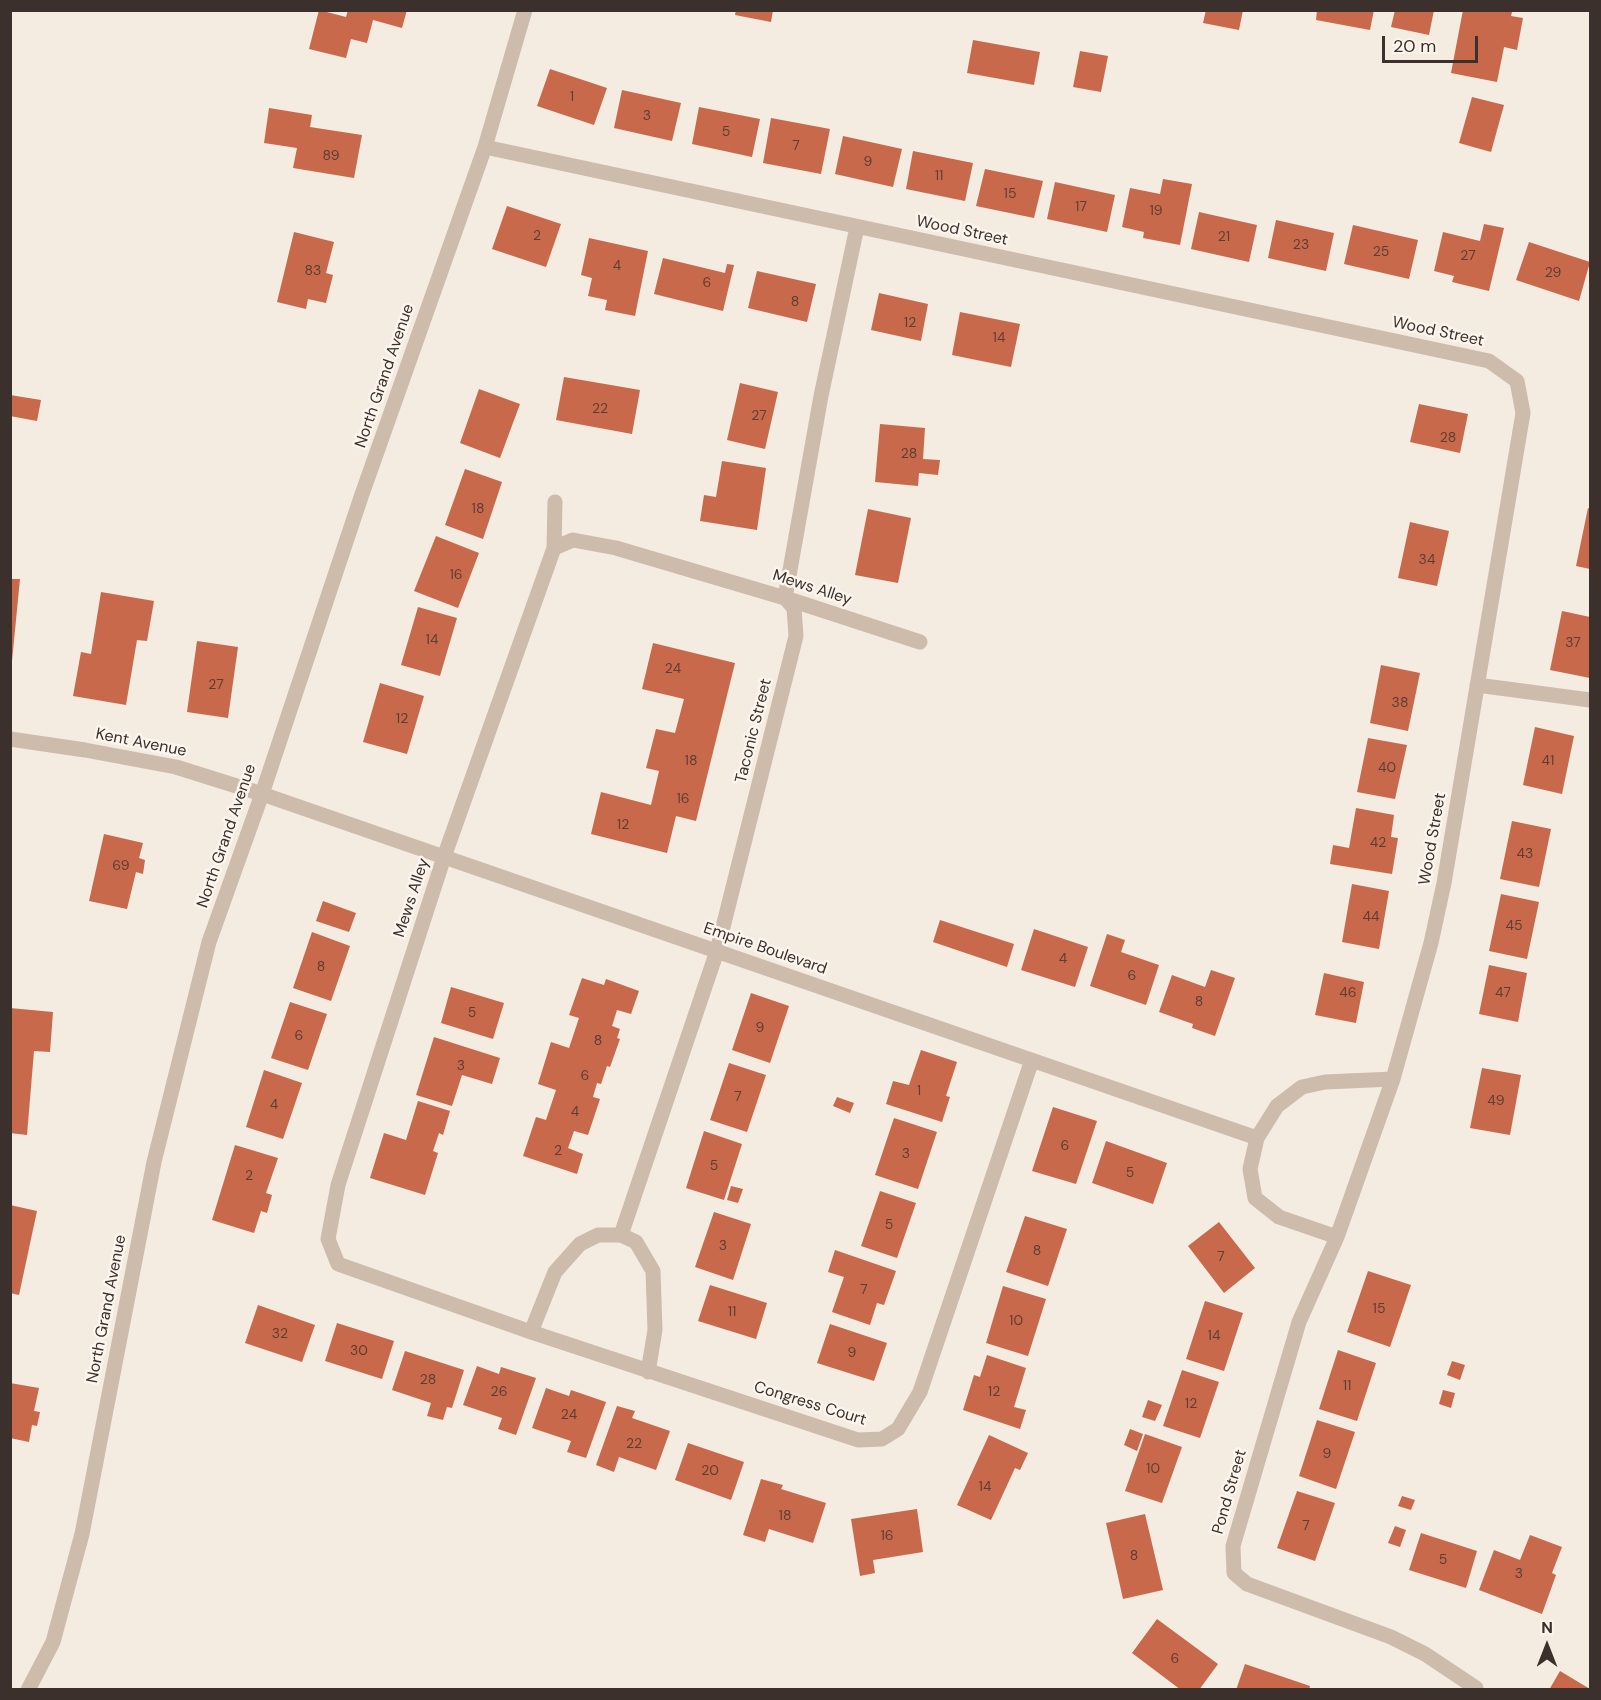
<!DOCTYPE html>
<html>
<head>
<meta charset="utf-8">
<style>
  body { margin:0 }
  #map { position:relative; width:1601px; height:1700px; overflow:hidden; background:#f4ebe1; font-family:"DM Sans",sans-serif }
  canvas { display:block }
  .frame { position:absolute; inset:0; border:12px solid #3b302b; pointer-events:none }
  .north { position:absolute; left:1517px; top:1616px; width:60px; height:60px; -webkit-text-stroke:4px #fbf5ee; paint-order:stroke; rotate:0deg; font-size:16px; font-weight:700; line-height:24px; text-align:center; color:#3b302b }
  .north::after { content:''; display:block; margin:auto; width:21px; height:27px; background:#3b302b; clip-path:polygon(50% 0,100% 100%,50% 72%,0 100%) }
  .scale { position:absolute; left:1382px; top:36px; width:96px; height:27px; box-sizing:border-box; border:3px solid #3b302b; border-top:0; padding-left:8px; font-size:18px; line-height:21px; white-space:nowrap; color:#3b302b; -webkit-text-stroke:4px #fbf5ee; paint-order:stroke }
</style>
</head>
<body>
<div id="map">
<canvas width="1601" height="1700"></canvas>
<div class="frame"></div>
<div class="north">N</div>
<div class="scale">20 m</div>
</div>
<script>
const g = document.querySelector('canvas').getContext('2d');
g.lineJoin = 'round';
function fillPath(path, color) { g.fillStyle = color; g.fill(path, 'evenodd'); }
function stroke(path, color, width, dash) { g.strokeStyle = color; g.lineWidth = width; g.lineCap = dash ? 'butt' : 'round'; g.setLineDash(dash || []); g.stroke(path); }
function write(font, color, halo, rows, align = 'center') {
  g.font = font + ' "DM Sans",sans-serif'; g.lineWidth = 5; g.setLineDash([]); g.textBaseline = 'middle'; g.strokeStyle = halo; g.fillStyle = color; for (const [text, x, y, turn = 0] of rows) {
    g.save(); g.translate(x, y); g.rotate((+turn || 0) * Math.PI / 180); g.textAlign = isNaN(turn) ? turn : align; if (halo) g.strokeText(text, 0, 0); g.fillText(text, 0, 0); g.restore();
  }
}
fillPath(new Path2D(`
  M 319,10 L 346,17 L 348,10 L 407,10 L 402,28 L 373,20 L 367,43 L 351,39 L 346,58 L 309,49 Z
  M 736,10 L 773,10 L 771,22 L 735,15 Z
  M 1206,10 L 1243,10 L 1239,30 L 1203,23 Z
  M 1317,10 L 1374,10 L 1370,30 L 1316,20 Z
  M 1395,10 L 1434,10 L 1429,35 L 1391,27 Z
  M 1463,10 L 1505,10 L 1512,12 L 1511,16 L 1523,18 L 1517,50 L 1504,47 L 1497,82 L 1451,73 Z
  M 973,40 L 1040,52 L 1034,85 L 967,73 Z
  M 1080,51 L 1108,56 L 1101,92 L 1073,87 Z
  M 550,69 L 607,88 L 594,125 L 537,106 Z
  M 622,90 L 681,103 L 672,141 L 614,128 Z
  M 1472,97 L 1504,105 L 1491,152 L 1459,143 Z
  M 699,107 L 760,119 L 752,157 L 692,144 Z
  M 269,108 L 312,115 L 310,127 L 362,135 L 354,178 L 293,168 L 297,148 L 264,143 Z
  M 771,118 L 830,129 L 821,174 L 763,163 Z
  M 843,136 L 902,149 L 893,187 L 835,174 Z
  M 913,151 L 973,163 L 965,201 L 906,189 Z
  M 985,169 L 1043,181 L 1034,218 L 976,206 Z
  M 1163,179 L 1192,184 L 1180,245 L 1143,238 L 1144,232 L 1122,227 L 1130,188 L 1160,194 Z
  M 1055,182 L 1115,195 L 1107,232 L 1047,219 Z
  M 507,206 L 561,224 L 546,267 L 492,249 Z
  M 1199,212 L 1257,225 L 1249,262 L 1191,249 Z
  M 1276,220 L 1334,233 L 1326,271 L 1268,258 Z
  M 1484,224 L 1504,228 L 1489,291 L 1452,282 L 1454,276 L 1434,271 L 1443,232 L 1480,241 Z
  M 1353,225 L 1418,240 L 1409,279 L 1344,264 Z
  M 294,232 L 334,242 L 326,273 L 333,275 L 326,303 L 308,299 L 306,309 L 277,302 Z
  M 589,238 L 648,251 L 635,316 L 605,310 L 607,300 L 588,296 L 592,278 L 581,275 Z
  M 1529,242 L 1590,262 L 1579,301 L 1516,280 Z
  M 663,258 L 725,273 L 727,264 L 734,265 L 723,311 L 654,294 Z
  M 757,271 L 816,284 L 807,322 L 748,308 Z
  M 879,293 L 928,304 L 921,341 L 871,330 Z
  M 960,312 L 1020,324 L 1011,367 L 952,355 Z
  M 564,377 L 640,390 L 632,434 L 556,420 Z
  M 740,383 L 778,392 L 765,449 L 727,440 Z
  M 479,389 L 520,404 L 500,458 L 460,443 Z
  M 10,395 L 41,400 L 37,421 L 10,416 Z
  M 1419,404 L 1468,414 L 1460,453 L 1410,442 Z
  M 880,424 L 925,428 L 923,459 L 940,460 L 938,475 L 919,473 L 918,486 L 875,482 Z
  M 722,461 L 766,468 L 757,530 L 700,521 L 704,495 L 716,497 Z
  M 465,469 L 502,482 L 483,539 L 445,525 Z
  M 1588,508 L 1590,509 L 1590,569 L 1576,566 Z
  M 868,509 L 911,518 L 898,583 L 855,575 Z
  M 1410,522 L 1449,531 L 1437,586 L 1398,578 Z
  M 436,536 L 479,553 L 458,608 L 414,591 Z
  M 10,579 L 20,579 L 12,661 L 10,661 Z
  M 101,592 L 154,601 L 147,641 L 137,640 L 126,705 L 73,696 L 81,652 L 91,654 Z
  M 418,607 L 457,618 L 440,676 L 401,665 Z
  M 1562,611 L 1590,617 L 1590,678 L 1550,670 Z
  M 197,641 L 238,647 L 228,718 L 187,712 Z
  M 653,643 L 735,663 L 696,821 L 676,816 L 667,853 L 591,834 L 601,792 L 651,805 L 659,771 L 646,768 L 656,729 L 675,733 L 684,699 L 642,689 Z
  M 1381,665 L 1420,673 L 1408,731 L 1370,723 Z
  M 380,683 L 424,696 L 407,754 L 363,742 Z
  M 1535,727 L 1574,736 L 1562,794 L 1523,785 Z
  M 1368,738 L 1407,745 L 1395,799 L 1357,792 Z
  M 1356,808 L 1394,815 L 1391,837 L 1398,838 L 1392,874 L 1330,864 L 1333,845 L 1349,848 Z
  M 1512,821 L 1551,829 L 1539,887 L 1500,879 Z
  M 104,834 L 143,843 L 139,858 L 145,860 L 143,874 L 136,872 L 127,909 L 89,901 Z
  M 1352,884 L 1389,891 L 1379,949 L 1342,942 Z
  M 1501,894 L 1539,902 L 1527,959 L 1489,951 Z
  M 323,901 L 356,913 L 349,932 L 316,921 Z
  M 940,920 L 1014,944 L 1007,967 L 933,942 Z
  M 1034,929 L 1088,947 L 1075,987 L 1021,970 Z
  M 312,932 L 350,946 L 331,1001 L 293,988 Z
  M 1107,934 L 1125,940 L 1121,952 L 1159,965 L 1146,1005 L 1090,986 Z
  M 1489,965 L 1527,973 L 1518,1022 L 1479,1014 Z
  M 1211,970 L 1235,978 L 1215,1036 L 1192,1028 L 1193,1024 L 1159,1012 L 1172,975 L 1205,987 Z
  M 1324,973 L 1364,982 L 1356,1023 L 1315,1015 Z
  M 582,978 L 604,985 L 606,979 L 639,991 L 631,1014 L 617,1010 L 612,1026 L 620,1029 L 617,1038 L 620,1039 L 610,1067 L 607,1066 L 601,1084 L 597,1083 L 593,1097 L 600,1099 L 588,1135 L 574,1131 L 568,1148 L 583,1154 L 577,1174 L 523,1156 L 536,1117 L 546,1120 L 556,1090 L 538,1084 L 551,1042 L 569,1048 L 579,1018 L 569,1015 Z
  M 451,987 L 504,1003 L 493,1039 L 441,1023 Z
  M 751,993 L 789,1006 L 770,1063 L 732,1050 Z
  M 290,1002 L 327,1014 L 308,1070 L 271,1058 Z
  M 10,1008 L 53,1012 L 50,1052 L 34,1051 L 27,1135 L 10,1133 Z
  M 434,1037 L 500,1058 L 492,1084 L 462,1075 L 452,1106 L 416,1095 Z
  M 921,1050 L 957,1062 L 946,1096 L 950,1097 L 942,1122 L 886,1104 L 893,1081 L 909,1085 Z
  M 729,1063 L 766,1075 L 747,1132 L 710,1120 Z
  M 1482,1068 L 1521,1075 L 1510,1135 L 1470,1128 Z
  M 264,1070 L 302,1083 L 283,1139 L 246,1127 Z
  M 837,1097 L 854,1103 L 850,1113 L 833,1106 Z
  M 418,1101 L 450,1111 L 443,1135 L 439,1133 L 433,1151 L 438,1153 L 425,1195 L 370,1178 L 384,1133 L 406,1140 Z
  M 1053,1107 L 1097,1121 L 1076,1184 L 1032,1171 Z
  M 894,1118 L 937,1132 L 918,1189 L 875,1175 Z
  M 704,1131 L 742,1144 L 724,1200 L 686,1188 Z
  M 1106,1141 L 1167,1163 L 1153,1204 L 1092,1183 Z
  M 235,1145 L 278,1158 L 266,1193 L 272,1195 L 267,1213 L 261,1211 L 254,1233 L 212,1220 Z
  M 731,1186 L 743,1189 L 738,1203 L 727,1200 Z
  M 880,1191 L 916,1203 L 897,1258 L 861,1246 Z
  M 10,1205 L 37,1211 L 19,1295 L 10,1293 Z
  M 714,1212 L 751,1224 L 733,1280 L 695,1267 Z
  M 1025,1216 L 1067,1229 L 1048,1286 L 1006,1272 Z
  M 1219,1222 L 1255,1268 L 1224,1293 L 1188,1246 Z
  M 835,1250 L 896,1271 L 884,1305 L 877,1303 L 870,1325 L 832,1312 L 844,1277 L 828,1272 Z
  M 1368,1271 L 1411,1285 L 1390,1347 L 1347,1332 Z
  M 710,1285 L 767,1303 L 756,1339 L 698,1321 Z
  M 1003,1286 L 1046,1299 L 1028,1356 L 986,1343 Z
  M 1205,1301 L 1243,1313 L 1224,1371 L 1186,1359 Z
  M 258,1305 L 315,1325 L 302,1362 L 245,1343 Z
  M 337,1323 L 394,1341 L 382,1379 L 325,1361 Z
  M 830,1324 L 887,1343 L 874,1381 L 817,1363 Z
  M 1338,1350 L 1376,1363 L 1357,1421 L 1319,1409 Z
  M 405,1351 L 464,1370 L 452,1408 L 447,1407 L 443,1420 L 427,1416 L 431,1403 L 392,1390 Z
  M 987,1355 L 1026,1368 L 1014,1407 L 1026,1410 L 1020,1429 L 963,1410 L 974,1375 L 980,1377 Z
  M 1452,1361 L 1465,1365 L 1460,1380 L 1447,1375 Z
  M 477,1366 L 499,1374 L 501,1367 L 536,1378 L 516,1435 L 498,1429 L 502,1418 L 463,1405 Z
  M 1182,1370 L 1219,1382 L 1200,1438 L 1163,1426 Z
  M 10,1383 L 39,1388 L 34,1411 L 40,1412 L 37,1426 L 32,1425 L 29,1442 L 10,1438 Z
  M 546,1388 L 569,1396 L 571,1390 L 606,1402 L 586,1458 L 567,1452 L 571,1441 L 532,1428 Z
  M 1443,1390 L 1455,1393 L 1451,1408 L 1439,1404 Z
  M 1148,1400 L 1162,1405 L 1155,1421 L 1142,1417 Z
  M 617,1406 L 635,1411 L 632,1418 L 670,1431 L 656,1470 L 619,1457 L 614,1472 L 596,1465 Z
  M 1317,1420 L 1355,1432 L 1336,1489 L 1299,1476 Z
  M 1130,1429 L 1143,1434 L 1137,1451 L 1124,1445 Z
  M 1145,1434 L 1182,1447 L 1162,1503 L 1125,1491 Z
  M 989,1435 L 1028,1453 L 1020,1470 L 1015,1468 L 991,1520 L 957,1505 Z
  M 688,1443 L 744,1462 L 731,1500 L 675,1480 Z
  M 761,1479 L 783,1485 L 781,1489 L 826,1503 L 813,1543 L 769,1529 L 765,1542 L 743,1535 Z
  M 1297,1491 L 1335,1503 L 1315,1561 L 1277,1548 Z
  M 1402,1496 L 1415,1500 L 1411,1510 L 1398,1506 Z
  M 917,1509 L 923,1552 L 873,1560 L 875,1573 L 860,1576 L 851,1519 Z
  M 1145,1514 L 1163,1590 L 1123,1599 L 1106,1523 Z
  M 1395,1526 L 1406,1530 L 1400,1547 L 1388,1543 Z
  M 1421,1533 L 1477,1551 L 1466,1588 L 1409,1570 Z
  M 1530,1535 L 1562,1547 L 1552,1573 L 1556,1575 L 1542,1614 L 1479,1590 L 1494,1550 L 1520,1560 Z
  M 1157,1619 L 1218,1664 L 1199,1690 L 1181,1690 L 1132,1653 Z
  M 1245,1664 L 1310,1686 L 1309,1690 L 1236,1690 Z
  M 1560,1671 L 1590,1689 L 1590,1690 L 1549,1690 Z`), '#c8694b');
stroke(new Path2D(`
  M 485,147 L 1489,361 L 1517,381 L 1523,413 L 1444,883 L 1431,943 L 1393,1079 L 1337,1237 L 1299,1322 L 1233,1546 L 1234,1573 L 1247,1584 L 1391,1637 L 1425,1654 L 1476,1688
  M 555,502 L 554,548 L 444,857 L 338,1185 L 328,1239 L 338,1264 L 531,1332 L 858,1440 L 882,1439 L 898,1429 L 920,1392 L 1032,1060
  M 554,548 L 573,540 L 616,548 L 785,598 L 920,642
  M 1477,685 L 1590,700
  M 10,739 L 85,750 L 176,767 L 262,794 L 1257,1138
  M 621,1235 L 717,951 L 796,636 L 794,608 L 785,598 L 821,396 L 857,227
  M 1337,1237 L 1279,1217 L 1255,1198 L 1250,1169 L 1257,1138 L 1277,1106 L 1302,1087 L 1325,1082 L 1393,1079
  M 531,1332 L 555,1272 L 580,1244 L 598,1235 L 621,1235 L 636,1242 L 653,1271 L 655,1330 L 648,1372
  M 28,1690 L 53,1642 L 82,1534 L 154,1162 L 209,942 L 262,794 L 361,497 L 485,147 L 525,10`), '#cdbbac', 15);
write('14px', '#5e3e33', null, [
  ["1",572,97],
  ["3",647,116],
  ["5",726,132],
  ["7",796,146],
  ["89",331,156],
  ["9",868,162],
  ["11",939,176],
  ["15",1010,194],
  ["17",1081,207],
  ["19",1156,211],
  ["2",537,236],
  ["21",1224,237],
  ["23",1301,245],
  ["25",1381,252],
  ["27",1468,256],
  ["4",617,266],
  ["83",313,271],
  ["29",1553,273],
  ["6",707,283],
  ["8",795,302],
  ["12",910,323],
  ["14",999,338],
  ["22",600,409],
  ["27",759,416],
  ["28",1448,438],
  ["28",909,454],
  ["18",478,509],
  ["34",1427,560],
  ["16",456,575],
  ["14",432,640],
  ["37",1573,643],
  ["24",673,669],
  ["27",216,685],
  ["38",1400,703],
  ["12",402,719],
  ["18",691,761],
  ["41",1548,761],
  ["40",1387,768],
  ["16",683,799],
  ["12",623,825],
  ["42",1378,843],
  ["43",1525,854],
  ["69",121,866],
  ["44",1371,917],
  ["45",1514,926],
  ["4",1063,959],
  ["8",321,967],
  ["6",1132,976],
  ["46",1348,993],
  ["47",1503,993],
  ["8",1199,1002],
  ["5",472,1013],
  ["9",760,1028],
  ["6",299,1036],
  ["8",598,1041],
  ["3",461,1066],
  ["6",585,1076],
  ["1",919,1091],
  ["7",738,1097],
  ["49",1496,1101],
  ["4",274,1105],
  ["4",575,1112],
  ["6",1065,1146],
  ["2",558,1151],
  ["3",906,1154],
  ["5",714,1166],
  ["5",1130,1173],
  ["2",249,1176],
  ["5",889,1225],
  ["3",723,1246],
  ["8",1037,1251],
  ["7",1221,1257],
  ["7",864,1290],
  ["15",1379,1309],
  ["11",732,1312],
  ["10",1016,1321],
  ["32",280,1334],
  ["14",1214,1336],
  ["30",359,1351],
  ["9",852,1353],
  ["28",428,1380],
  ["11",1347,1386],
  ["26",499,1392],
  ["12",994,1392],
  ["12",1191,1404],
  ["24",569,1415],
  ["22",634,1444],
  ["9",1327,1454],
  ["10",1153,1469],
  ["20",710,1471],
  ["14",985,1487],
  ["18",785,1516],
  ["7",1306,1526],
  ["16",887,1536],
  ["8",1134,1556],
  ["5",1443,1560],
  ["3",1519,1574],
  ["6",1175,1659]
]);
write('16px', '#3b302b', '#fbf5ee', [
  ["Wood Street",962,231,12],
  ["Wood Street",1438,332,12],
  ["North Grand Avenue",385,376,-71],
  ["Mews Alley",812,588,18],
  ["Taconic Street",754,731,-76],
  ["Kent Avenue",141,743,11],
  ["North Grand Avenue",227,836,-71],
  ["Wood Street",1433,839,-80],
  ["Mews Alley",412,898,-72],
  ["Empire Boulevard",765,949,19],
  ["North Grand Avenue",107,1309,-79],
  ["Congress Court",810,1404,17],
  ["Pond Street",1230,1492,-74]
]);
</script>
</body>
</html>
